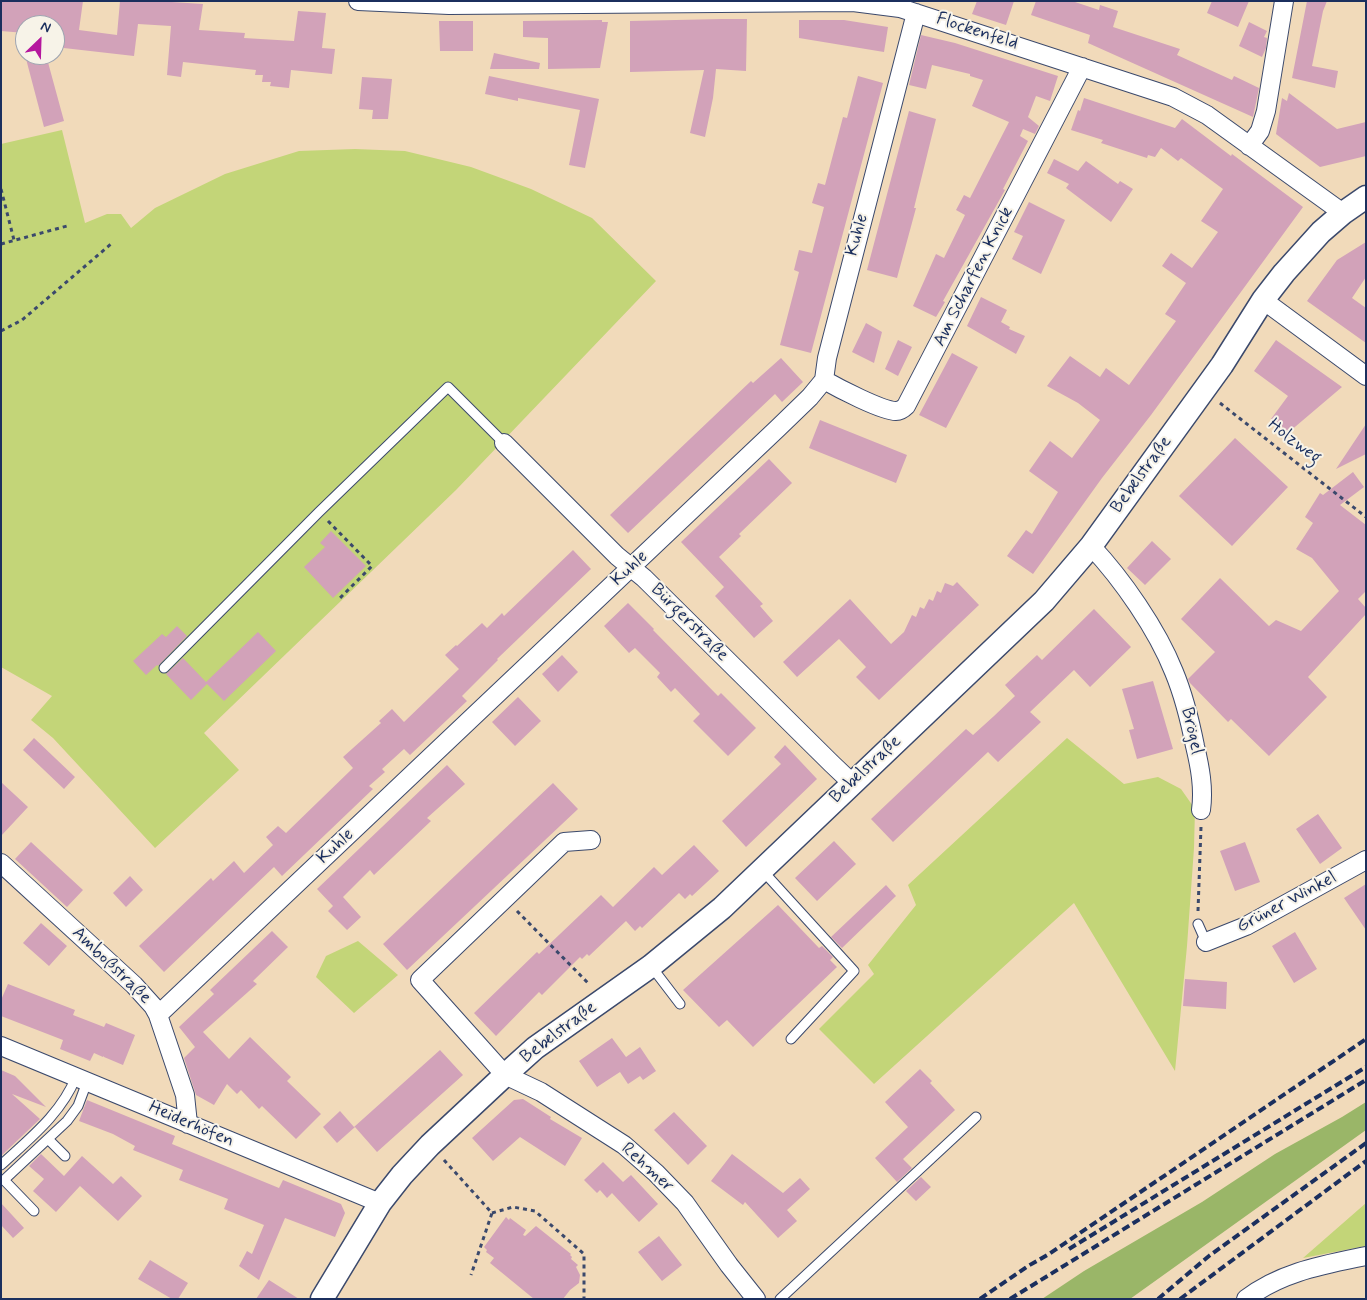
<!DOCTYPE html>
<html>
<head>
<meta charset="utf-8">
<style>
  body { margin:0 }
  #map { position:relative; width:1367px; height:1300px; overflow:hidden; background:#f1daba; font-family:Mynerve,sans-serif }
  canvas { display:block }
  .frame { position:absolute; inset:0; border:2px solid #1b2f5e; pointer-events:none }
  .north { position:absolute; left:15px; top:15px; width:50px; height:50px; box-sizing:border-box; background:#f7f3e8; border:1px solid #9fa5b1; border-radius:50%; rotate:24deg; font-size:14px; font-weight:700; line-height:20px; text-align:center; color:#1b2f5e }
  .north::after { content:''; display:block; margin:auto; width:18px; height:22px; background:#b5179e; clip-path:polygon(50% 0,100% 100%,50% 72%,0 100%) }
</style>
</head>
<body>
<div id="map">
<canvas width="1367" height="1300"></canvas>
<div class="frame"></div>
<div class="north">N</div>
</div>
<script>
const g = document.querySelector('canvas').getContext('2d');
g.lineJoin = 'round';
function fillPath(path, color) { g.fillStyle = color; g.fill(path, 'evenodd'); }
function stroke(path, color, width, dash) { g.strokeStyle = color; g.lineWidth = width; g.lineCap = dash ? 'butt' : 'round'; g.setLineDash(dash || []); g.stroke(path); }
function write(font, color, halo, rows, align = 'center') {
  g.font = font + ' Mynerve,sans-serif'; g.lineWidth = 4; g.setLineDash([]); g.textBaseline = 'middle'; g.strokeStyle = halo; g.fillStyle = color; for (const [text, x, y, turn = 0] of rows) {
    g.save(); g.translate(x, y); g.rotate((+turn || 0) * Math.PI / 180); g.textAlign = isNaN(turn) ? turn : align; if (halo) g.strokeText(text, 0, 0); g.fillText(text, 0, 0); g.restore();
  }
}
fillPath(new Path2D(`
  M 62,130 L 85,223 L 107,214 L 121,214 L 131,228 L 155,208 L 225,174 L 299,151 L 355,149 L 405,151 L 471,167 L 531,189 L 592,218 L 656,281 L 456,490 L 204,733 L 239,770 L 155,848 L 53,738 L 31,720 L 52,696 L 1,667 L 1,144 Z
  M 1067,738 L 1124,784 L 1158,777 L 1181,789 L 1195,809 L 1194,848 L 1187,946 L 1175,1071 L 1074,903 L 874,1084 L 819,1029 L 874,974 L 868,965 L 916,905 L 908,885 Z
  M 358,941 L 398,975 L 354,1013 L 316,977 L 326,956 Z
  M 1366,1203 L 1366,1246 L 1303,1258 Z`), '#c3d578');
fillPath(new Path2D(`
  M 1366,1102 L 1366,1130 L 1130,1299 L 1042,1299 L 1084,1271 L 1202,1202 L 1275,1154 L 1342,1117 Z`), '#9ab668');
fillPath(new Path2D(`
  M 1,1 L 83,1 L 79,30 L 117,35 L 120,1 L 156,1 L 203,4 L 199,30 L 245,33 L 244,38 L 294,41 L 298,11 L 326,13 L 322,48 L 335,49 L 332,74 L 291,70 L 289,88 L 270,86 L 271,82 L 262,82 L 263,75 L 255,75 L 256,70 L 183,62 L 181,77 L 167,75 L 171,26 L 138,24 L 134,56 L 55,47 L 55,25 L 25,25 L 25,33 L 1,31 Z
  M 977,1 L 1014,1 L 1006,25 L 972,14 Z
  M 1036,1 L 1072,1 L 1099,10 L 1100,5 L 1118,11 L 1113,27 L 1180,49 L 1177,55 L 1232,80 L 1234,76 L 1259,88 L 1253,117 L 1088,43 L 1090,35 L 1031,15 Z
  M 1212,1 L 1249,1 L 1238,27 L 1207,13 Z
  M 1307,1 L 1327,1 L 1323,11 L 1312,66 L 1338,71 L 1335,88 L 1292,78 Z
  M 722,19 L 747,19 L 746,71 L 716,69 L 713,98 L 705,137 L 690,133 L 704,70 L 630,72 L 630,21 Z
  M 602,20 L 602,22 L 608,22 L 600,68 L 548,69 L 548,38 L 523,37 L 523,21 Z
  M 799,20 L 844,20 L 888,27 L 884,52 L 799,38 Z
  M 439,21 L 473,21 L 473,51 L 440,51 Z
  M 1249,22 L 1267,31 L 1264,37 L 1267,38 L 1266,48 L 1262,57 L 1239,46 Z
  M 921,35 L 955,43 L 1058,76 L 1050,101 L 1036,96 L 1028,117 L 1039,126 L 1035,134 L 1023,129 L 1020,136 L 1028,141 L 1003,189 L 1005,190 L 943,301 L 945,302 L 936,317 L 913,306 L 936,254 L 944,258 L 965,215 L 956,210 L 964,195 L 970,198 L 1009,122 L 972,106 L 983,80 L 970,76 L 970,74 L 932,65 L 926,89 L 909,85 Z
  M 494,53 L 540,63 L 539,69 L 490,69 Z
  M 25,55 L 46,55 L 64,121 L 44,127 Z
  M 489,76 L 599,99 L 585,168 L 569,165 L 580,110 L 518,98 L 518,101 L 485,94 Z
  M 858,76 L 883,83 L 811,353 L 780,345 L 799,272 L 794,270 L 799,250 L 812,253 L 824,207 L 812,203 L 818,183 L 825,185 L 843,117 L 847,118 Z
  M 362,77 L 392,79 L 388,119 L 372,119 L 373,110 L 359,109 Z
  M 1289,93 L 1337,129 L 1366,122 L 1366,156 L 1320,167 L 1276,134 L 1282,98 L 1287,101 Z
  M 1084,98 L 1175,128 L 1182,119 L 1231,156 L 1232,154 L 1303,207 L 1151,415 L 1102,478 L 1033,574 L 1007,556 L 1026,530 L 1032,534 L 1058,492 L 1029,471 L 1050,441 L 1072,458 L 1100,420 L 1078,403 L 1047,386 L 1070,356 L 1100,377 L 1106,368 L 1129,385 L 1176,321 L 1165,314 L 1186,283 L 1162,266 L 1171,253 L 1192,268 L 1218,232 L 1201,221 L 1223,189 L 1181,158 L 1178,161 L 1161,148 L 1155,157 L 1148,155 L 1147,158 L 1101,143 L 1103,140 L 1071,130 L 1078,110 L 1080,111 Z
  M 909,111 L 936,119 L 914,208 L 916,208 L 897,278 L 867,270 Z
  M 1054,159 L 1078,171 L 1086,161 L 1118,184 L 1120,181 L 1133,189 L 1111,222 L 1066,188 L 1069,184 L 1047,173 Z
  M 1029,202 L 1065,220 L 1041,274 L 1012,259 L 1023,236 L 1014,232 Z
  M 1366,242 L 1366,277 L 1352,298 L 1366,308 L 1366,343 L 1307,301 L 1337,260 Z
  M 981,297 L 1007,310 L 1001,322 L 1010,327 L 1009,329 L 1025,336 L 1016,354 L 967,326 Z
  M 866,323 L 882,332 L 874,363 L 852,352 Z
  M 898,340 L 912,347 L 898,376 L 885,369 Z
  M 1276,340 L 1342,387 L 1289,432 L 1271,419 L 1288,396 L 1254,371 Z
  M 952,353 L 978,367 L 946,428 L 919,415 Z
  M 781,358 L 803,382 L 782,402 L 775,394 L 628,533 L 610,515 L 751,381 L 753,383 Z
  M 820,420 L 907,455 L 896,483 L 809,448 Z
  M 1366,424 L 1366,454 L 1336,469 Z
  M 1235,438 L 1288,487 L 1232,546 L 1179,496 Z
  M 769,459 L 792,483 L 739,534 L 741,536 L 719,557 L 763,604 L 760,606 L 773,621 L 754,638 L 715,596 L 724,587 L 681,542 Z
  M 1353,472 L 1364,487 L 1340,505 L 1366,525 L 1366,591 L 1358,599 L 1366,608 L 1366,614 L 1308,677 L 1327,697 L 1269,756 L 1231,719 L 1228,722 L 1190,683 L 1188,679 L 1215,652 L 1181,619 L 1220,578 L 1269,626 L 1276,620 L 1301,631 L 1339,591 L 1312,558 L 1296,549 L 1313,523 L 1305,517 L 1320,493 L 1323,495 Z
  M 331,531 L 366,566 L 333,598 L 304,567 L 325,547 L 320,543 Z
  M 1152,541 L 1171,559 L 1145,585 L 1127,568 Z
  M 573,550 L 591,569 L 497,659 L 498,660 L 462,696 L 467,701 L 410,755 L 404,749 L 382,769 L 385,772 L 369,786 L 373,789 L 282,876 L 274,867 L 164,972 L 139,946 L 211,878 L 213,881 L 234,861 L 244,873 L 273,845 L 266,837 L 278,826 L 286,833 L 353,768 L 343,757 L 381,723 L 379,721 L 392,709 L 404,722 L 459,669 L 445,655 L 456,645 L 457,646 L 482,623 L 487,628 L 502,613 L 504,616 Z
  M 957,582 L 979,605 L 879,700 L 856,677 L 866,667 L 839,639 L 797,677 L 783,662 L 850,599 L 891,644 L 904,632 L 912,615 L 916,617 L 920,607 L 924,609 L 929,599 L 933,601 L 937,591 L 941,593 L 945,583 L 953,586 Z
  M 628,603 L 654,629 L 653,630 L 718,696 L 721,693 L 756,728 L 728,756 L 693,721 L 700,714 L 675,688 L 671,692 L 657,677 L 660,673 L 635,648 L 629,653 L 604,626 Z
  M 1094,609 L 1131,647 L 1090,687 L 1074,670 L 1030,712 L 1041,722 L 998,762 L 988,752 L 893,842 L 871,819 L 966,729 L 973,735 L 994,716 L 1015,696 L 1005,685 L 1037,655 L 1042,660 Z
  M 177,626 L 187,636 L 158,666 L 157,665 L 146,675 L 133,661 L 162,634 L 166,637 Z
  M 258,632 L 276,651 L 224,701 L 207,684 L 191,700 L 166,674 L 183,658 L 206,682 Z
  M 562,655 L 578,672 L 558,692 L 542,674 Z
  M 1153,681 L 1173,749 L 1137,759 L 1129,730 L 1134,729 L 1122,689 Z
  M 518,697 L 541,721 L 515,746 L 492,722 Z
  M 34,738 L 75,777 L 64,789 L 23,750 Z
  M 785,745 L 817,779 L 746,847 L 722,821 L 781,764 L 774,757 Z
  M 447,765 L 465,784 L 427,818 L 431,821 L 374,875 L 370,870 L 343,897 L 361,917 L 347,930 L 328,911 L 333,906 L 317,889 Z
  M 1,782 L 28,807 L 1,836 Z
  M 553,783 L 578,809 L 407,970 L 383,944 Z
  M 1318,814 L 1342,848 L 1320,864 L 1296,829 Z
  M 834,841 L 856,864 L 817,901 L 795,878 Z
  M 31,842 L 83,890 L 67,907 L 15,859 Z
  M 1245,842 L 1260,882 L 1235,891 L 1220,851 Z
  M 694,845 L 719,871 L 692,896 L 690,894 L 685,899 L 679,893 L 642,928 L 640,926 L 635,931 L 626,921 L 589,956 L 587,954 L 582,959 L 580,957 L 542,995 L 539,992 L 496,1036 L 474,1013 L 537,952 L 539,954 L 601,895 L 613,907 L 654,867 L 662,875 Z
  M 130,876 L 143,890 L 126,907 L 113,893 Z
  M 1366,884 L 1366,930 L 1344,898 Z
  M 886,885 L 896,896 L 842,948 L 831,937 Z
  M 778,905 L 819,948 L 822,946 L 833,957 L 830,960 L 837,967 L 753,1047 L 727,1020 L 719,1027 L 683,990 Z
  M 41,923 L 67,946 L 49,966 L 23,943 Z
  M 272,931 L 288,947 L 253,981 L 257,984 L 203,1032 L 229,1059 L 250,1037 L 291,1077 L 287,1081 L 321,1114 L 296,1139 L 262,1106 L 259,1109 L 241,1090 L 237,1094 L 227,1084 L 214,1105 L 196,1095 L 184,1058 L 195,1047 L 179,1027 L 214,994 L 210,990 Z
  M 1295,932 L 1317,969 L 1294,983 L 1272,946 Z
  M 1185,979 L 1227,982 L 1226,1009 L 1183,1006 Z
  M 8,984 L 75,1010 L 73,1015 L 104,1027 L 106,1023 L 135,1035 L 123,1065 L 104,1057 L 104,1056 L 103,1057 L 94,1053 L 90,1061 L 60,1049 L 63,1040 L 1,1016 L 1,1000 Z
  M 612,1038 L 626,1057 L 640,1047 L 656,1071 L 643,1080 L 640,1076 L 628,1084 L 620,1072 L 597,1087 L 579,1061 Z
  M 440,1050 L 463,1075 L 377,1152 L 355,1127 L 337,1143 L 323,1127 L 340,1111 L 354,1127 Z
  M 920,1069 L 932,1081 L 930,1083 L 955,1110 L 903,1159 L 912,1168 L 897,1182 L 875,1158 L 908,1127 L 885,1102 Z
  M 1,1070 L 15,1076 L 46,1107 L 12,1094 L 40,1119 L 1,1156 Z
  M 523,1099 L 551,1117 L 550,1119 L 582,1138 L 565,1166 L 520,1137 L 493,1161 L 472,1138 L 514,1100 Z
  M 87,1100 L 175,1136 L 172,1144 L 279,1188 L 283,1180 L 341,1204 L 345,1213 L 335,1237 L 285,1218 L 259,1280 L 239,1266 L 247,1251 L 252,1254 L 264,1225 L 224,1209 L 228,1199 L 179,1180 L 183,1170 L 133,1150 L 135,1146 L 113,1134 L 79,1121 Z
  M 674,1112 L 707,1146 L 688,1165 L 654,1130 Z
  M 41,1154 L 64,1176 L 82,1156 L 113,1184 L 121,1176 L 142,1196 L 118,1221 L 80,1186 L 56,1212 L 33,1191 L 44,1179 L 29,1166 Z
  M 732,1154 L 783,1193 L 800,1178 L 810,1189 L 787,1210 L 797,1221 L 778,1238 L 745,1202 L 743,1205 L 711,1181 Z
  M 603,1162 L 623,1182 L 631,1175 L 658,1204 L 639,1222 L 612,1193 L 607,1198 L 600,1190 L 597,1193 L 584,1180 Z
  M 921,1177 L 931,1187 L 916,1201 L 906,1191 Z
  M 1,1203 L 24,1228 L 13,1238 L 1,1225 Z
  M 506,1217 L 509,1220 L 510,1218 L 526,1230 L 523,1235 L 525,1236 L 536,1226 L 571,1254 L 570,1255 L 572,1257 L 571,1259 L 578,1265 L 576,1267 L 580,1275 L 579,1283 L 570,1290 L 563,1299 L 534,1299 L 490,1263 L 494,1258 L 486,1252 L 487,1250 L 484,1247 Z
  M 659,1236 L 682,1265 L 662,1281 L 638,1252 Z
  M 150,1260 L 188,1283 L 178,1299 L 172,1299 L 138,1279 Z
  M 269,1280 L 299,1299 L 256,1299 Z`), '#d2a2b9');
const service = new Path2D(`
  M 164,668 L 319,512 L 448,387 L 504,443
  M 762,870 L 854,971 L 791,1039
  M 1198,924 L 1206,942
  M 651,966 L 680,1004
  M 48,1139 L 65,1156
  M 1,1165 C 30,1138 61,1114 76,1077
  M 34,1211 L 4,1180 L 67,1121 L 78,1106 L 87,1082
  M 780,1299 L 976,1117`);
const minor = new Path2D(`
  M 358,1 L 449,5 L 853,2 L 900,8 L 1173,97 L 1207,115 L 1343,213
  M 1249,146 L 1260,131 L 1266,111 L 1284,1
  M 1263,300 L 1366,376
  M 824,380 C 838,388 882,411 896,411 C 900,411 903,409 906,406 L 1082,67
  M 504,443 L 617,556 L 644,578 L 832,764 L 852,783
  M 1091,546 C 1122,579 1157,629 1174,672 C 1184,696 1190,721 1195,746 C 1200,767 1204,788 1201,810
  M 591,840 L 564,842 L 420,980 L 505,1075 L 541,1092 L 624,1145 L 656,1173 L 685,1203 L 729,1265 L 756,1299
  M 1,863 L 134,985 L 153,1006 L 158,1015 L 185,1095 L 188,1124
  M 1206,942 L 1246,926 L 1366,860
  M 158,1015 L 778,428 L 810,397 L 824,380 L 827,358 L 916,13
  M 1,1046 L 380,1203
  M 1246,1299 C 1281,1272 1323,1265 1366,1256`);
const tertiary = new Path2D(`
  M 322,1299 L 380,1203 L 402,1175 L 430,1145 L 505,1075 L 535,1048 L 651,966 L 722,908 L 1044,601 L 1091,546 L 1222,365 L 1263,300 L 1284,273 L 1321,232 L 1343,213 L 1366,197`);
stroke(service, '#3b496c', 11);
stroke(minor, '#3b496c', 20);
stroke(tertiary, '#3b496c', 25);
stroke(new Path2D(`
  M 1,189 L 14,240
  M 1,244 L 67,226
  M 1,331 L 22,320 L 111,244
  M 1220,403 L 1366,517
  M 328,521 L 372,566 L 338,600
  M 517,911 L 590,985
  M 1198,911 L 1201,827
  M 444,1160 L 492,1213 L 471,1275
  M 492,1213 L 513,1207 L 535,1211 L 584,1254 L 584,1299`), '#3b496c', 3, [4, 4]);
stroke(service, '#fff', 9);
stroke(minor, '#fff', 18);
stroke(tertiary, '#fff', 22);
stroke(new Path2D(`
  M 1069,1249 L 1366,1067
  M 980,1299 L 1028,1266 L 1049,1254 L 1366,1039
  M 1010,1299 L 1366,1080
  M 1158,1299 L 1209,1256 L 1366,1143
  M 1180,1299 L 1366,1161`), '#1b2f5e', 4, [8, 4]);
write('18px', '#1b2f5e', '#f7f3e8', [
  ["Flockenfeld",977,32,18],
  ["Kuhle",858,235,-75],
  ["Am Scharfen Knick",974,277,-63],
  ["Holzweg",1294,442,38],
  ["Bebelstraße",1142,475,-54],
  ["Kuhle",630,569,-43],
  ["Bürgerstraße",689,623,45],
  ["Brögel",1191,731,77],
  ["Bebelstraße",866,770,-43],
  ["Kuhle",336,847,-43],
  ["Grüner Winkel",1287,903,-28],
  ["Amboßstraße",111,966,44],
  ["Bebelstraße",559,1033,-37],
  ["Heiderhöfen",191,1125,23],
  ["Rehmer",647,1168,42]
]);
</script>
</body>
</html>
